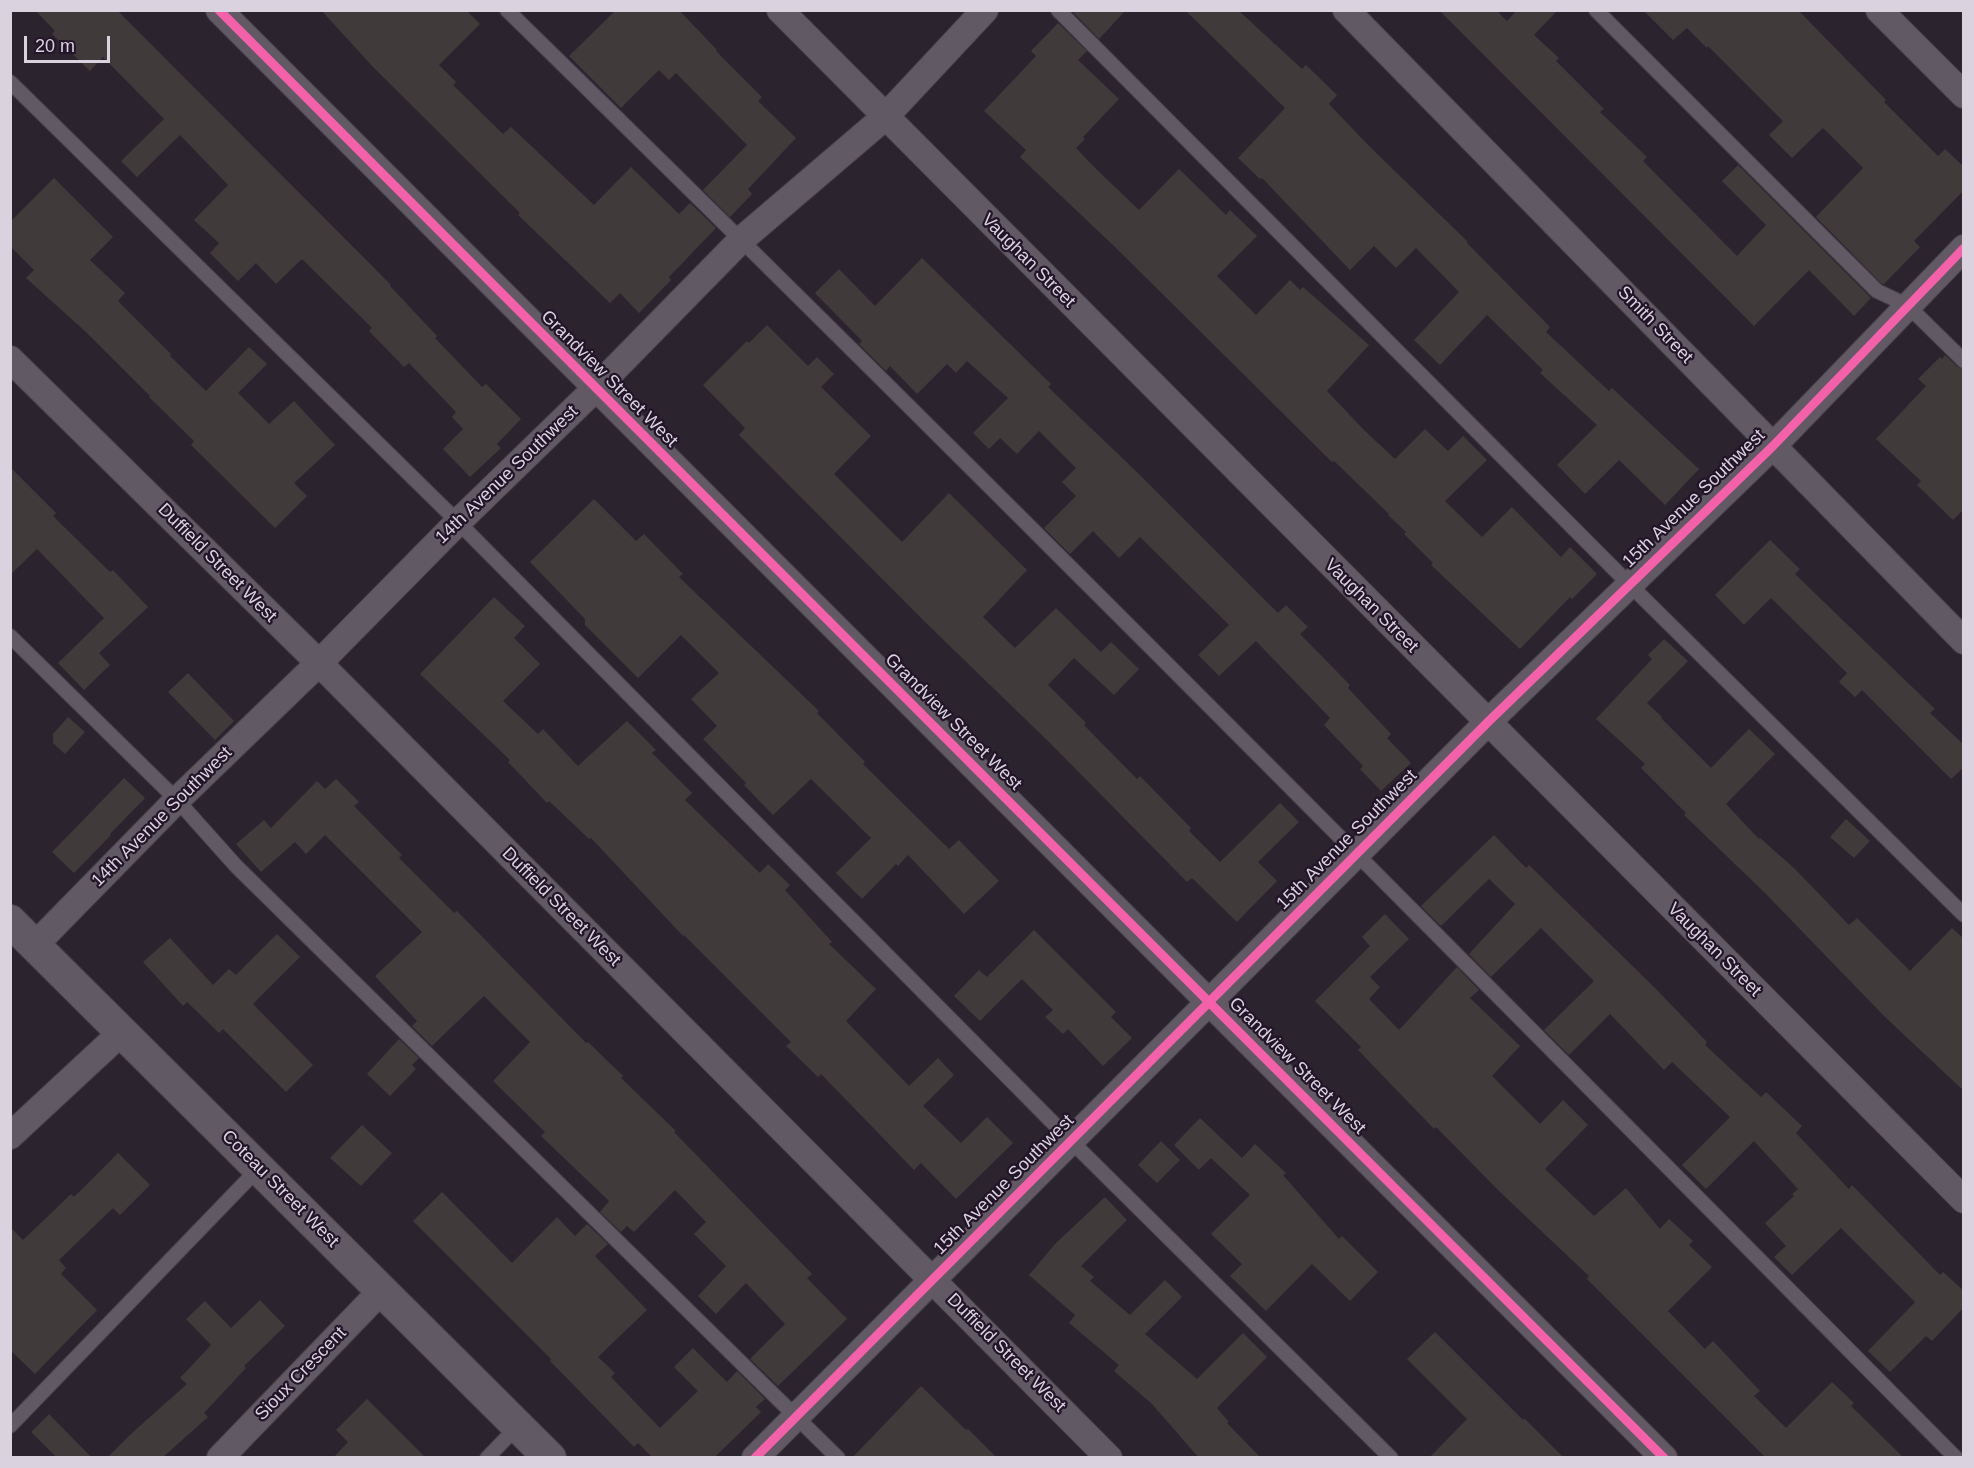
<!DOCTYPE html>
<html>
<head>
<meta charset="utf-8">
<style>
  body { margin:0 }
  #map { position:relative; width:1974px; height:1468px; overflow:hidden; background:#2b232e; font-family:Helvetica,sans-serif }
  canvas { display:block }
  .frame { position:absolute; inset:0; border:12px solid #dbd2e0; pointer-events:none }
  .scale { position:absolute; left:24px; top:36px; width:86px; height:27px; box-sizing:border-box; border:3px solid #dbd2e0; border-top:0; padding-left:8px; font-size:18px; line-height:21px; white-space:nowrap; color:#dbd2e0; -webkit-text-stroke:4px #231529; paint-order:stroke }
</style>
</head>
<body>
<div id="map">
<canvas width="1974" height="1468"></canvas>
<div class="frame"></div>
<div class="scale">20 m</div>
</div>
<script>
const g = document.querySelector('canvas').getContext('2d');
g.lineJoin = 'round';
function fillPath(path, color) { g.fillStyle = color; g.fill(path, 'evenodd'); }
function stroke(path, color, width, dash) { g.strokeStyle = color; g.lineWidth = width; g.lineCap = dash ? 'butt' : 'round'; g.setLineDash(dash || []); g.stroke(path); }
function write(font, color, halo, rows, align = 'center') {
  g.font = font + ' Helvetica,sans-serif'; g.lineWidth = 4.5; g.setLineDash([]); g.textBaseline = 'middle'; g.strokeStyle = halo; g.fillStyle = color; for (const [text, x, y, turn = 0] of rows) {
    g.save(); g.translate(x, y); g.rotate((+turn || 0) * Math.PI / 180); g.textAlign = isNaN(turn) ? turn : align; if (halo) g.strokeText(text, 0, 0); g.fillText(text, 0, 0); g.restore();
  }
}
fillPath(new Path2D(`
  M 35,10 L 117,10 L 391,285 L 390,286 L 437,336 L 435,338 L 482,387 L 486,384 L 521,419 L 497,444 L 501,448 L 470,477 L 443,449 L 463,429 L 452,417 L 456,412 L 409,363 L 404,367 L 369,331 L 372,328 L 302,259 L 276,284 L 256,263 L 238,281 L 210,253 L 219,243 L 194,220 L 228,185 L 180,135 L 137,177 L 121,161 L 164,119 L 103,57 L 90,71 L 52,34 L 55,31 Z
  M 321,10 L 466,10 L 480,24 L 439,65 L 456,82 L 453,85 L 503,134 L 511,127 L 594,205 L 631,167 L 679,214 L 690,203 L 716,228 L 669,277 L 671,280 L 639,313 L 620,293 L 610,303 L 518,215 L 520,213 L 372,66 Z
  M 616,10 L 679,10 L 717,50 L 716,51 L 762,97 L 758,101 L 796,138 L 748,189 L 752,194 L 730,217 L 703,190 L 747,145 L 676,73 L 669,80 L 659,70 L 621,108 L 569,56 Z
  M 1071,10 L 1126,10 L 1099,39 Z
  M 1185,10 L 1238,10 L 1302,69 L 1306,65 L 1337,95 L 1329,104 L 1370,147 L 1468,242 L 1467,243 L 1550,327 L 1546,332 L 1609,391 L 1612,388 L 1699,469 L 1665,505 L 1619,460 L 1585,494 L 1557,465 L 1597,425 L 1540,373 L 1543,370 L 1487,315 L 1440,365 L 1414,340 L 1459,292 L 1416,248 L 1396,268 L 1374,246 L 1350,270 L 1262,178 L 1260,179 L 1238,158 L 1285,108 Z
  M 1439,10 L 1496,10 L 1507,21 L 1517,10 L 1558,10 L 1534,35 L 1559,58 L 1556,61 L 1604,109 L 1600,112 L 1647,157 L 1643,161 L 1737,256 L 1766,225 L 1722,181 L 1738,165 L 1871,298 L 1854,316 L 1809,270 L 1754,326 Z
  M 1643,10 L 1798,10 L 1886,100 L 1884,102 L 1938,156 L 1945,149 L 1964,167 L 1964,190 L 1914,241 L 1920,247 L 1884,284 L 1882,284 L 1816,217 L 1863,168 L 1823,128 L 1792,158 L 1769,135 L 1783,121 L 1708,46 L 1707,48 L 1687,28 L 1673,40 Z
  M 1058,23 L 1087,51 L 1078,60 L 1119,99 L 1083,137 L 1085,139 L 1076,148 L 1091,164 L 1139,210 L 1179,169 L 1226,215 L 1230,210 L 1257,236 L 1217,276 L 1256,315 L 1290,280 L 1300,290 L 1303,287 L 1369,345 L 1327,391 L 1364,430 L 1395,459 L 1425,429 L 1448,451 L 1463,436 L 1487,460 L 1445,501 L 1482,537 L 1512,507 L 1561,557 L 1570,547 L 1597,574 L 1572,599 L 1570,597 L 1520,649 L 1431,565 L 1433,563 L 1404,534 L 1406,532 L 1388,515 L 1389,514 L 1334,461 L 1332,462 L 1116,248 L 1020,157 L 1026,150 L 984,111 L 1036,56 L 1031,51 Z
  M 54,178 L 113,237 L 90,260 L 125,293 L 118,301 L 171,354 L 170,356 L 206,391 L 249,347 L 267,364 L 238,393 L 269,424 L 294,401 L 335,445 L 294,483 L 307,496 L 275,528 L 191,445 L 194,441 L 149,397 L 150,396 L 87,333 L 26,278 L 34,270 L 10,246 L 10,222 Z
  M 922,258 L 1051,384 L 1048,387 L 1140,475 L 1278,613 L 1286,605 L 1308,627 L 1300,634 L 1350,685 L 1348,688 L 1391,734 L 1387,738 L 1411,763 L 1381,791 L 1360,769 L 1363,766 L 1324,725 L 1330,718 L 1256,641 L 1219,676 L 1198,655 L 1229,625 L 1140,537 L 1119,558 L 1093,531 L 1070,554 L 1044,528 L 1076,496 L 1062,482 L 1076,468 L 1039,431 L 1017,454 L 1000,438 L 989,449 L 973,433 L 1008,398 L 967,361 L 956,373 L 947,364 L 917,394 L 890,366 L 886,371 L 859,344 L 862,341 L 815,293 L 839,269 L 875,306 Z
  M 767,325 L 808,366 L 817,357 L 834,374 L 821,387 L 871,436 L 834,474 L 902,542 L 949,493 L 1027,570 L 983,617 L 1015,648 L 1056,608 L 1101,652 L 1111,642 L 1139,669 L 1114,695 L 1074,658 L 1048,685 L 1086,723 L 1084,725 L 1137,779 L 1140,776 L 1191,828 L 1189,831 L 1220,862 L 1280,803 L 1299,822 L 1258,862 L 1277,881 L 1237,922 L 1192,878 L 1187,882 L 1052,745 L 924,621 L 739,435 L 745,428 L 703,385 L 747,341 L 749,343 Z
  M 1945,355 L 1958,367 L 1964,370 L 1964,509 L 1953,520 L 1917,485 L 1921,481 L 1876,439 L 1926,386 L 1918,379 L 1940,357 L 1942,359 Z
  M 10,467 L 56,513 L 53,516 L 110,572 L 113,570 L 148,607 L 99,653 L 110,665 L 84,690 L 58,663 L 104,618 L 37,549 L 10,575 Z
  M 594,499 L 636,541 L 644,534 L 683,574 L 679,577 L 819,711 L 817,713 L 865,762 L 863,764 L 949,849 L 959,840 L 999,881 L 964,914 L 908,855 L 898,866 L 896,864 L 862,899 L 836,873 L 871,838 L 811,779 L 773,815 L 744,785 L 746,783 L 703,739 L 717,726 L 691,699 L 719,673 L 681,635 L 638,678 L 585,625 L 585,619 L 530,562 Z
  M 1770,540 L 1800,569 L 1795,574 L 1935,709 L 1930,713 L 1964,745 L 1964,767 L 1951,779 L 1862,690 L 1855,697 L 1839,682 L 1847,673 L 1771,598 L 1744,625 L 1715,595 Z
  M 494,597 L 525,626 L 514,638 L 540,664 L 503,701 L 538,734 L 543,729 L 578,766 L 627,721 L 656,750 L 652,753 L 692,793 L 685,800 L 760,873 L 768,864 L 790,885 L 785,890 L 832,942 L 829,944 L 876,989 L 846,1021 L 909,1086 L 938,1058 L 954,1075 L 923,1106 L 961,1143 L 987,1117 L 1013,1143 L 956,1199 L 921,1163 L 914,1170 L 821,1074 L 818,1077 L 786,1046 L 791,1042 L 684,935 L 683,936 L 591,838 L 589,839 L 549,801 L 547,803 L 508,762 L 510,760 L 420,674 Z
  M 1664,639 L 1688,661 L 1647,703 L 1662,717 L 1661,718 L 1711,768 L 1749,729 L 1775,754 L 1726,804 L 1759,839 L 1760,838 L 1795,869 L 1849,925 L 1857,918 L 1910,971 L 1952,928 L 1964,939 L 1964,1091 L 1884,1016 L 1765,893 L 1684,815 L 1686,813 L 1641,768 L 1645,764 L 1596,719 L 1652,659 L 1648,655 Z
  M 188,673 L 234,721 L 215,740 L 168,692 Z
  M 68,717 L 85,732 L 65,754 L 53,743 L 53,734 Z
  M 124,778 L 145,798 L 110,834 L 111,835 L 74,873 L 52,852 Z
  M 336,779 L 359,802 L 354,806 L 402,855 L 399,858 L 454,913 L 457,911 L 586,1043 L 588,1042 L 623,1076 L 621,1078 L 676,1131 L 674,1132 L 812,1274 L 807,1278 L 847,1319 L 778,1386 L 750,1359 L 785,1324 L 746,1283 L 716,1314 L 698,1296 L 726,1266 L 694,1234 L 706,1222 L 675,1190 L 634,1232 L 627,1226 L 621,1232 L 600,1212 L 609,1201 L 541,1136 L 545,1132 L 493,1081 L 530,1042 L 484,996 L 432,1046 L 412,1026 L 417,1021 L 375,976 L 422,932 L 325,835 L 306,854 L 295,842 L 261,872 L 236,844 L 264,820 L 271,828 L 317,781 L 325,789 Z
  M 1846,819 L 1870,841 L 1854,858 L 1830,837 Z
  M 1494,835 L 1526,868 L 1529,865 L 1654,987 L 1707,1042 L 1705,1045 L 1761,1097 L 1766,1092 L 1802,1126 L 1796,1133 L 1849,1189 L 1852,1185 L 1940,1275 L 1943,1272 L 1964,1291 L 1964,1307 L 1932,1341 L 1926,1336 L 1890,1372 L 1868,1351 L 1915,1302 L 1841,1228 L 1792,1275 L 1774,1257 L 1786,1246 L 1765,1223 L 1794,1196 L 1792,1194 L 1798,1189 L 1754,1141 L 1706,1189 L 1682,1165 L 1730,1117 L 1672,1062 L 1664,1070 L 1610,1014 L 1569,1055 L 1544,1030 L 1594,981 L 1541,928 L 1491,977 L 1469,954 L 1515,904 L 1489,879 L 1441,926 L 1421,906 Z
  M 1385,914 L 1409,939 L 1370,977 L 1380,987 L 1369,999 L 1399,1030 L 1457,967 L 1479,990 L 1470,998 L 1520,1046 L 1492,1076 L 1540,1124 L 1563,1100 L 1588,1125 L 1545,1169 L 1594,1216 L 1626,1188 L 1660,1229 L 1669,1219 L 1693,1241 L 1689,1245 L 1712,1267 L 1668,1311 L 1705,1349 L 1713,1341 L 1760,1391 L 1754,1396 L 1786,1428 L 1832,1382 L 1854,1403 L 1851,1406 L 1904,1458 L 1766,1458 L 1587,1279 L 1589,1276 L 1500,1192 L 1436,1127 L 1434,1129 L 1358,1050 L 1361,1047 L 1315,1001 L 1370,946 L 1362,937 Z
  M 1034,930 L 1116,1012 L 1111,1017 L 1132,1038 L 1103,1066 L 1068,1029 L 1063,1034 L 1045,1017 L 1053,1010 L 1022,979 L 980,1021 L 954,996 L 979,970 L 987,977 Z
  M 277,934 L 300,957 L 253,1004 L 313,1065 L 286,1092 L 223,1029 L 219,1033 L 187,1002 L 183,1006 L 143,962 L 170,938 L 213,985 L 229,969 L 236,975 Z
  M 399,1039 L 419,1058 L 412,1065 L 416,1069 L 390,1096 L 367,1074 Z
  M 1200,1118 L 1242,1158 L 1255,1144 L 1286,1173 L 1283,1175 L 1339,1239 L 1342,1236 L 1378,1272 L 1350,1301 L 1312,1264 L 1266,1311 L 1230,1276 L 1242,1264 L 1211,1234 L 1250,1195 L 1211,1158 L 1199,1170 L 1174,1145 Z
  M 362,1125 L 392,1153 L 361,1186 L 330,1158 Z
  M 1161,1141 L 1180,1160 L 1157,1183 L 1138,1165 Z
  M 118,1153 L 150,1185 L 120,1215 L 113,1208 L 59,1260 L 66,1268 L 61,1274 L 97,1310 L 35,1374 L 10,1350 L 10,1227 L 23,1240 L 71,1194 L 74,1197 Z
  M 442,1192 L 512,1263 L 557,1217 L 575,1236 L 587,1224 L 608,1244 L 595,1256 L 647,1310 L 598,1357 L 615,1373 L 611,1377 L 660,1428 L 698,1391 L 674,1367 L 693,1348 L 727,1382 L 737,1371 L 765,1399 L 756,1407 L 761,1412 L 714,1458 L 653,1458 L 638,1443 L 634,1447 L 550,1361 L 551,1359 L 413,1221 Z
  M 1105,1197 L 1127,1220 L 1081,1266 L 1094,1277 L 1090,1281 L 1130,1315 L 1165,1280 L 1182,1297 L 1145,1334 L 1197,1379 L 1243,1333 L 1267,1357 L 1217,1408 L 1229,1422 L 1227,1423 L 1261,1458 L 1199,1458 L 1152,1404 L 1114,1371 L 1119,1365 L 1069,1323 L 1075,1315 L 1029,1275 L 1055,1244 Z
  M 260,1300 L 285,1326 L 244,1366 L 246,1368 L 204,1413 L 208,1417 L 162,1458 L 107,1458 L 132,1433 L 187,1384 L 180,1378 L 211,1345 L 186,1319 L 205,1301 L 231,1328 Z
  M 1435,1332 L 1523,1420 L 1524,1418 L 1564,1458 L 1429,1458 L 1467,1419 L 1407,1359 Z
  M 921,1386 L 966,1430 L 968,1429 L 997,1458 L 852,1458 Z
  M 367,1399 L 426,1458 L 333,1458 L 348,1442 L 336,1430 Z
  M 49,1414 L 92,1458 L 57,1458 L 31,1432 Z`), '#413a3a');
const service = new Path2D(`
  M 507,10 C 995,487 1475,973 1956,1458
  M 1058,10 L 1629,584 L 1964,915
  M 1596,10 L 1877,291 L 1907,305 L 1964,361
  M 10,82 L 458,522 L 1071,1141 L 1391,1458
  M 10,636 L 177,800 L 236,866 L 838,1458
  M 10,1426 L 259,1168
  M 487,1458 L 518,1426`);
const minor = new Path2D(`
  M 219,10 L 1664,1458
  M 780,10 L 1964,1200
  M 1346,10 L 1964,641
  M 1879,10 L 1964,95
  M 10,359 L 319,663 L 1109,1458
  M 35,945 L 177,800 L 319,663 L 458,522 L 596,388 L 741,240 L 885,117 L 985,10
  M 10,1136 L 122,1032
  M 220,1458 L 382,1290
  M 755,1458 L 1487,723 L 1773,446 L 1964,248`);
const tertiary = new Path2D(`
  M 10,921 L 550,1458`);
stroke(service, '#48404a', 16);
stroke(minor, '#48404a', 28);
stroke(tertiary, '#48404a', 34);
stroke(service, '#615a64', 14);
stroke(minor, '#615a64', 26);
stroke(tertiary, '#615a64', 32);
stroke(new Path2D(`
  M 219,10 L 1664,1458
  M 755,1458 L 1487,723 L 1773,446 L 1964,248`), '#f560ab', 9);
write('18px', '#dbd2e0', '#231529', [
  ["Vaughan Street",1028,261,45],
  ["Smith Street",1655,325,46],
  ["Grandview Street West",609,379,45],
  ["14th Avenue Southwest",507,475,-44],
  ["15th Avenue Southwest",1694,499,-44],
  ["Duffield Street West",217,563,45],
  ["Vaughan Street",1371,606,45],
  ["Grandview Street West",953,722,45],
  ["14th Avenue Southwest",162,817,-45],
  ["15th Avenue Southwest",1347,840,-45],
  ["Duffield Street West",561,907,45],
  ["Vaughan Street",1714,950,45],
  ["Grandview Street West",1297,1066,45],
  ["15th Avenue Southwest",1004,1185,-45],
  ["Coteau Street West",280,1189,45],
  ["Duffield Street West",1006,1353,45],
  ["Sioux Crescent",301,1374,-46]
]);
</script>
</body>
</html>
